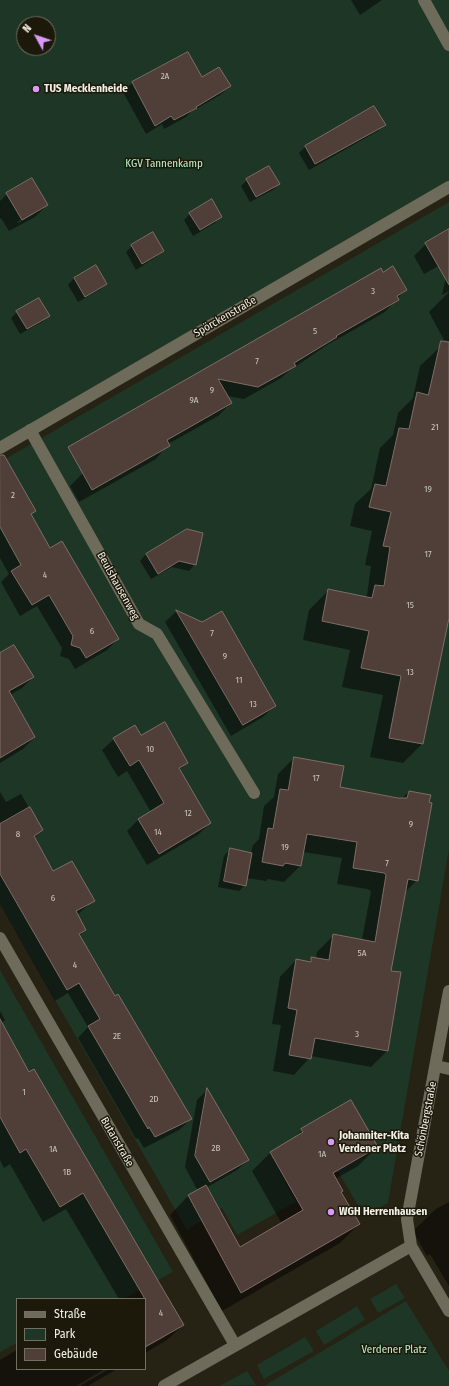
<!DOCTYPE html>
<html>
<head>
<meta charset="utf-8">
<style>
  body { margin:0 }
  #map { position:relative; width:449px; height:1386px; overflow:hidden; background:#262214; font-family:"Fira Sans Condensed",sans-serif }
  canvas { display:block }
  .legend { position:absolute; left:16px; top:1298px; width:130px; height:72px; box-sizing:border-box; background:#1c190b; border:1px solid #726f63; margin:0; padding:5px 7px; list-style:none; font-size:12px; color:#f3f1e7 }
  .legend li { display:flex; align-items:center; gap:8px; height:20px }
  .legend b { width:20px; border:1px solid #726f63 }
  .north { position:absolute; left:16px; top:16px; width:40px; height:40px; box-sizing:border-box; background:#1c190b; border:1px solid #726f63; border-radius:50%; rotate:310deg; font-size:11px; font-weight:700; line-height:16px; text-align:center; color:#f3f1e7 }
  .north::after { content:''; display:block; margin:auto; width:14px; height:18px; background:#db99f5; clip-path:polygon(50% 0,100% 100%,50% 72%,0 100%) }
</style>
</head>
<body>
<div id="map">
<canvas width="449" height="1386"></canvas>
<ul class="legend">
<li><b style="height:5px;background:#6f6b5b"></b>Straße</li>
<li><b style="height:11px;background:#1e3626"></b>Park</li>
<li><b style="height:11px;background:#503f39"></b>Gebäude</li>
</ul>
<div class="north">N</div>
</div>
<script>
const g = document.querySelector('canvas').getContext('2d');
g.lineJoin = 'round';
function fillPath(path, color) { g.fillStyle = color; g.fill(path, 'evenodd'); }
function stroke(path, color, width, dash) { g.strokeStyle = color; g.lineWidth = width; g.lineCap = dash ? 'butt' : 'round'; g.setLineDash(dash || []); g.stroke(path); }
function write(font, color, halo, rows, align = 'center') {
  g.font = font + ' "Fira Sans Condensed",sans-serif'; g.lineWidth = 3; g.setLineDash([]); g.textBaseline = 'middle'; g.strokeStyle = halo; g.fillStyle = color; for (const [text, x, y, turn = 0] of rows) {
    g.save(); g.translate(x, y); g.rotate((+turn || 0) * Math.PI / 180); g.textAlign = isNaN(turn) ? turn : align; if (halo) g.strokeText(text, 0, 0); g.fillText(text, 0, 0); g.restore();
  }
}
fillPath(new Path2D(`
  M 0,0 L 449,0 L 449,187 L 0,448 ZM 24,24 L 48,24 L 48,48 L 24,48 Z
  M 449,202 L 449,849 L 388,1203 L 365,1217 L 316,1135 L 273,1159 L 296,1202 L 237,1235 L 222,1208 L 187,1230 L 0,904 L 0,462 Z
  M 0,970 L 173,1272 L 124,1299 L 17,1299 L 17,1343 L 0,1352 Z
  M 396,1284 L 405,1298 L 378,1313 L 370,1299 Z
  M 406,1301 L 449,1371 L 449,1386 L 264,1386 Z
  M 357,1306 L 365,1320 L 324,1345 L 316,1331 Z
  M 305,1337 L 314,1351 L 264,1379 L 257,1365 Z
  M 247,1371 L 256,1385 L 219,1386 Z`), '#1e3626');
fillPath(new Path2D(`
  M 351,0 L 382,0 L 360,15 Z
  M 187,53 L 201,78 L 230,86 L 220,95 L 191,112 L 186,117 L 164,129 L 162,124 L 146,134 L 123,92 L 132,83 Z
  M 374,107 L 384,125 L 378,131 L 309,170 L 299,153 L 305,147 Z
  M 32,179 L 47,205 L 35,217 L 9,231 L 1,218 L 0,219 L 0,201 L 7,194 ZM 34,212 L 34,214 L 18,223 L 17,222 Z
  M 247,180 L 279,184 L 273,190 L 250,202 L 241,186 Z
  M 190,214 L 221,216 L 215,223 L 193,236 L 184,220 Z
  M 449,231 L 449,260 L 424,274 L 414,256 L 426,244 Z
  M 132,246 L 162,251 L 156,257 L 136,270 L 126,252 Z
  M 449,264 L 449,291 L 442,295 Z
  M 383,273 L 406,289 L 385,312 L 327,345 L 289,371 L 281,378 L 244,399 L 227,396 L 231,403 L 218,416 L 168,444 L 156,459 L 79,502 L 70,486 L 83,473 L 76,450 Z
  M 74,278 L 106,284 L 99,290 L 78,302 L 68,285 Z
  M 449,292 L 449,341 L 444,340 L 429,312 Z
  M 17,312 L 48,316 L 42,322 L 20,334 L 11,318 Z
  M 439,348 L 449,364 L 449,614 L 422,744 L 403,763 L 370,757 L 383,695 L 342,687 L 350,650 L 303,640 L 309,610 L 329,590 L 364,598 L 367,595 L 371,566 L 365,565 L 372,531 L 350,526 L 355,504 L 371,489 L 380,448 L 393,435 L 398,413 L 413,398 L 420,366 Z
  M 0,480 L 35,511 L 30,515 L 50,549 L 118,639 L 107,650 L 75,669 L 69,659 L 60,656 L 62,648 L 37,606 L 20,616 L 1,582 L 9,574 L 0,558 Z
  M 187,530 L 195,564 L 189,571 L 172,567 L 151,579 L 140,561 L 146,554 Z
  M 177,611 L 202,624 L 275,706 L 263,717 L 231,736 L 165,622 Z
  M 0,654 L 33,677 L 22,688 L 10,695 L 34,738 L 23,749 L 0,763 Z
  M 141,737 L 187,762 L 179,770 L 210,823 L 198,835 L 147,865 L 127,831 L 139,819 L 151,812 L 127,771 L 118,777 L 102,750 L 114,739 Z
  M 294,758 L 339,788 L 402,798 L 409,792 L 417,880 L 403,894 L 390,972 L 387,1051 L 371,1067 L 311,1056 L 294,1075 L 273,1071 L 281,1025 L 272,1024 L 280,977 L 296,960 L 308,962 L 312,958 L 316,959 L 317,952 L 334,935 L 362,940 L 371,891 L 367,889 L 337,884 L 342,858 L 303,852 L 300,866 L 284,882 L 268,879 L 266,881 L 246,878 L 245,885 L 239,891 L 218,887 L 224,856 L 230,849 L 251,853 L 253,845 L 259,839 L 264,806 L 274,797 L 278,774 Z
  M 0,792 L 6,802 L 21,794 L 42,830 L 34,838 L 53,873 L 94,900 L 77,915 L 85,930 L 79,936 L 191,1119 L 179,1130 L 144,1148 L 138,1138 L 136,1139 L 78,1038 L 88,1027 L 68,993 L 55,1001 L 0,904 Z
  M 0,1011 L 5,1020 L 1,1024 L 29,1074 L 183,1325 L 167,1340 L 145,1353 L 145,1348 L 165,1337 L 165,1334 L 145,1346 L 145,1299 L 119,1299 L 66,1209 L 43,1222 L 10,1164 L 4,1168 L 0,1160 Z
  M 207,1090 L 248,1160 L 237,1170 L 206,1188 L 240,1248 L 282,1224 L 252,1171 L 271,1152 L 292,1140 L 302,1130 L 377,1147 L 358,1166 L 335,1179 L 342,1191 L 341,1193 L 359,1224 L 340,1243 L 222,1311 L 170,1215 L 188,1196 L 198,1191 L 185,1167 L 197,1100 Z
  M 449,1202 L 449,1286 L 430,1254 L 427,1256 L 413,1231 L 436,1209 Z
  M 17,1350 L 17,1369 L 105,1369 L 76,1386 L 0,1386 L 0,1360 Z
  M 109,1369 L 117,1369 L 88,1386 L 80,1386 Z`), '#0007');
const building = new Path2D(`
  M 188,52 L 202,77 L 219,67 L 231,86 L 196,107 L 197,108 L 174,120 L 171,116 L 155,126 L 132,82 Z
  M 374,106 L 386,125 L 315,164 L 305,146 Z
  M 269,166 L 280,184 L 256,197 L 246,179 Z
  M 32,178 L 48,205 L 22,220 L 6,193 Z
  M 212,199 L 222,217 L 200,230 L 189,213 Z
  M 449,229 L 449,285 L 425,243 Z
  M 153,232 L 164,251 L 142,264 L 131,245 Z
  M 96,265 L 107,284 L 85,297 L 74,278 Z
  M 393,266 L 407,290 L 397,296 L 399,300 L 336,336 L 337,337 L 294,363 L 296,366 L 258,387 L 218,379 L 232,403 L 167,440 L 170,446 L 92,490 L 68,447 L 381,268 L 383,272 Z
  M 39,298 L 50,316 L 27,329 L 16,311 Z
  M 441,341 L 449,342 L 449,618 L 423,744 L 389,738 L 401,676 L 361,668 L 369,631 L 322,621 L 328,589 L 372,598 L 375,585 L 384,586 L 390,547 L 383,546 L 391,512 L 369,507 L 375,484 L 386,486 L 399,428 L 409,429 L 417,392 L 428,395 Z
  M 0,455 L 4,455 L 36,511 L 31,514 L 50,548 L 62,541 L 119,639 L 86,658 L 80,648 L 71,645 L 73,636 L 49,595 L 32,605 L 11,571 L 21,565 L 0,527 Z
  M 187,529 L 203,533 L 196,565 L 179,561 L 158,574 L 146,554 Z
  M 176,610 L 202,622 L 222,611 L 276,706 L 243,725 Z
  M 14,645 L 34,677 L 9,691 L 35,737 L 0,758 L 0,653 Z
  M 165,722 L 188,763 L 179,768 L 211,823 L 159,854 L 138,819 L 164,803 L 139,760 L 130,766 L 113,738 L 135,725 L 141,735 Z
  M 294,757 L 344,766 L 340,787 L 398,798 L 407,798 L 409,791 L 431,795 L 429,802 L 432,803 L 418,881 L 408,879 L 391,971 L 401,972 L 388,1051 L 315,1038 L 311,1059 L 289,1055 L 297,1010 L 288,1008 L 296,959 L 311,962 L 311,957 L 329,960 L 333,934 L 375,942 L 386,875 L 384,873 L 353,868 L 357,842 L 307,834 L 301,866 L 285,863 L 283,866 L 262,862 L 268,828 L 273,829 L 280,789 L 288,790 Z
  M 30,807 L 43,830 L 34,836 L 53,871 L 72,861 L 95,901 L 76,911 L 86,930 L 79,934 L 115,996 L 118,994 L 192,1119 L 155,1137 L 149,1127 L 148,1129 L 88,1026 L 100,1019 L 79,983 L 67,990 L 0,874 L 0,824 Z
  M 230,848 L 252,853 L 246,886 L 224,881 Z
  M 0,1019 L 29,1072 L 34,1069 L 184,1325 L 145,1347 L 145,1299 L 83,1193 L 60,1207 L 26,1149 L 20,1153 L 0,1117 Z
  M 207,1088 L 249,1160 L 210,1182 L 195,1156 Z
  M 351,1100 L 378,1147 L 333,1173 L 343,1191 L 341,1192 L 360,1224 L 241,1293 L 188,1195 L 206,1185 L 240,1247 L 303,1210 L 270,1152 L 303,1132 L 301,1129 Z`);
fillPath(building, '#503f39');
stroke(building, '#7f6c66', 1);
stroke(new Path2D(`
  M 424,0 L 449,45
  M 436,1066 L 449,1069`), '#6f6b5b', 12);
stroke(new Path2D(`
  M 30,430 L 139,624 L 157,634 L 254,793
  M 0,448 L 449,187
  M 0,938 L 235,1345
  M 449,991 L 407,1219 L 411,1246 L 449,1311
  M 164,1386 L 411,1246`), '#6f6b5b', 12);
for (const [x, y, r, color] of [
  [36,89,4,"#db99f5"],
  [331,1142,4,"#db99f5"],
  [331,1212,4,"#db99f5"]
]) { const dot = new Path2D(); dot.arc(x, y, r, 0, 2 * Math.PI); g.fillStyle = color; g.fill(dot); stroke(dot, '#1c190b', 1.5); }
write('9px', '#cac4bc', null, [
  ["2A",165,76],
  ["3",373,291],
  ["5",315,331],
  ["7",257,361],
  ["9",212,390],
  ["9A",194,400],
  ["21",435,427],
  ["19",428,489],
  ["2",13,495],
  ["17",428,554],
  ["4",45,575],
  ["15",410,605],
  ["6",92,631],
  ["7",212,633],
  ["9",225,656],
  ["13",410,672],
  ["11",239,680],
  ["13",253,704],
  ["10",150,749],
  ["17",316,778],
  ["12",188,813],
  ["9",411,824],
  ["14",158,832],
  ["8",18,834],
  ["19",285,847],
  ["7",387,863],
  ["6",53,898],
  ["5A",362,953],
  ["4",75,965],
  ["3",357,1034],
  ["2E",117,1036],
  ["1",24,1092],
  ["2D",154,1099],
  ["2B",216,1148],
  ["1A",53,1149],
  ["1A",322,1154],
  ["1B",67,1172],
  ["4",161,1313]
]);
write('bold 11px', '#f3f1e7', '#1c190b', [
  ["TUS Mecklenheide",44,89],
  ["Johanniter-Kita",339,1136],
  ["Verdener Platz",339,1149],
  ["WGH Herrenhausen",339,1212]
], 'left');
write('11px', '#b9f3ca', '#1c190b', [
  ["KGV Tannenkamp",164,164],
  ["Verdener Platz",394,1350]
]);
write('11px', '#f3f1e7', '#1c190b', [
  ["Spörckenstraße",225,317,-30],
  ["Beulshausenweg",118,586,61],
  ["Schönbergstraße",426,1119,-79],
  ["Butanstraße",117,1142,60]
]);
</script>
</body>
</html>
